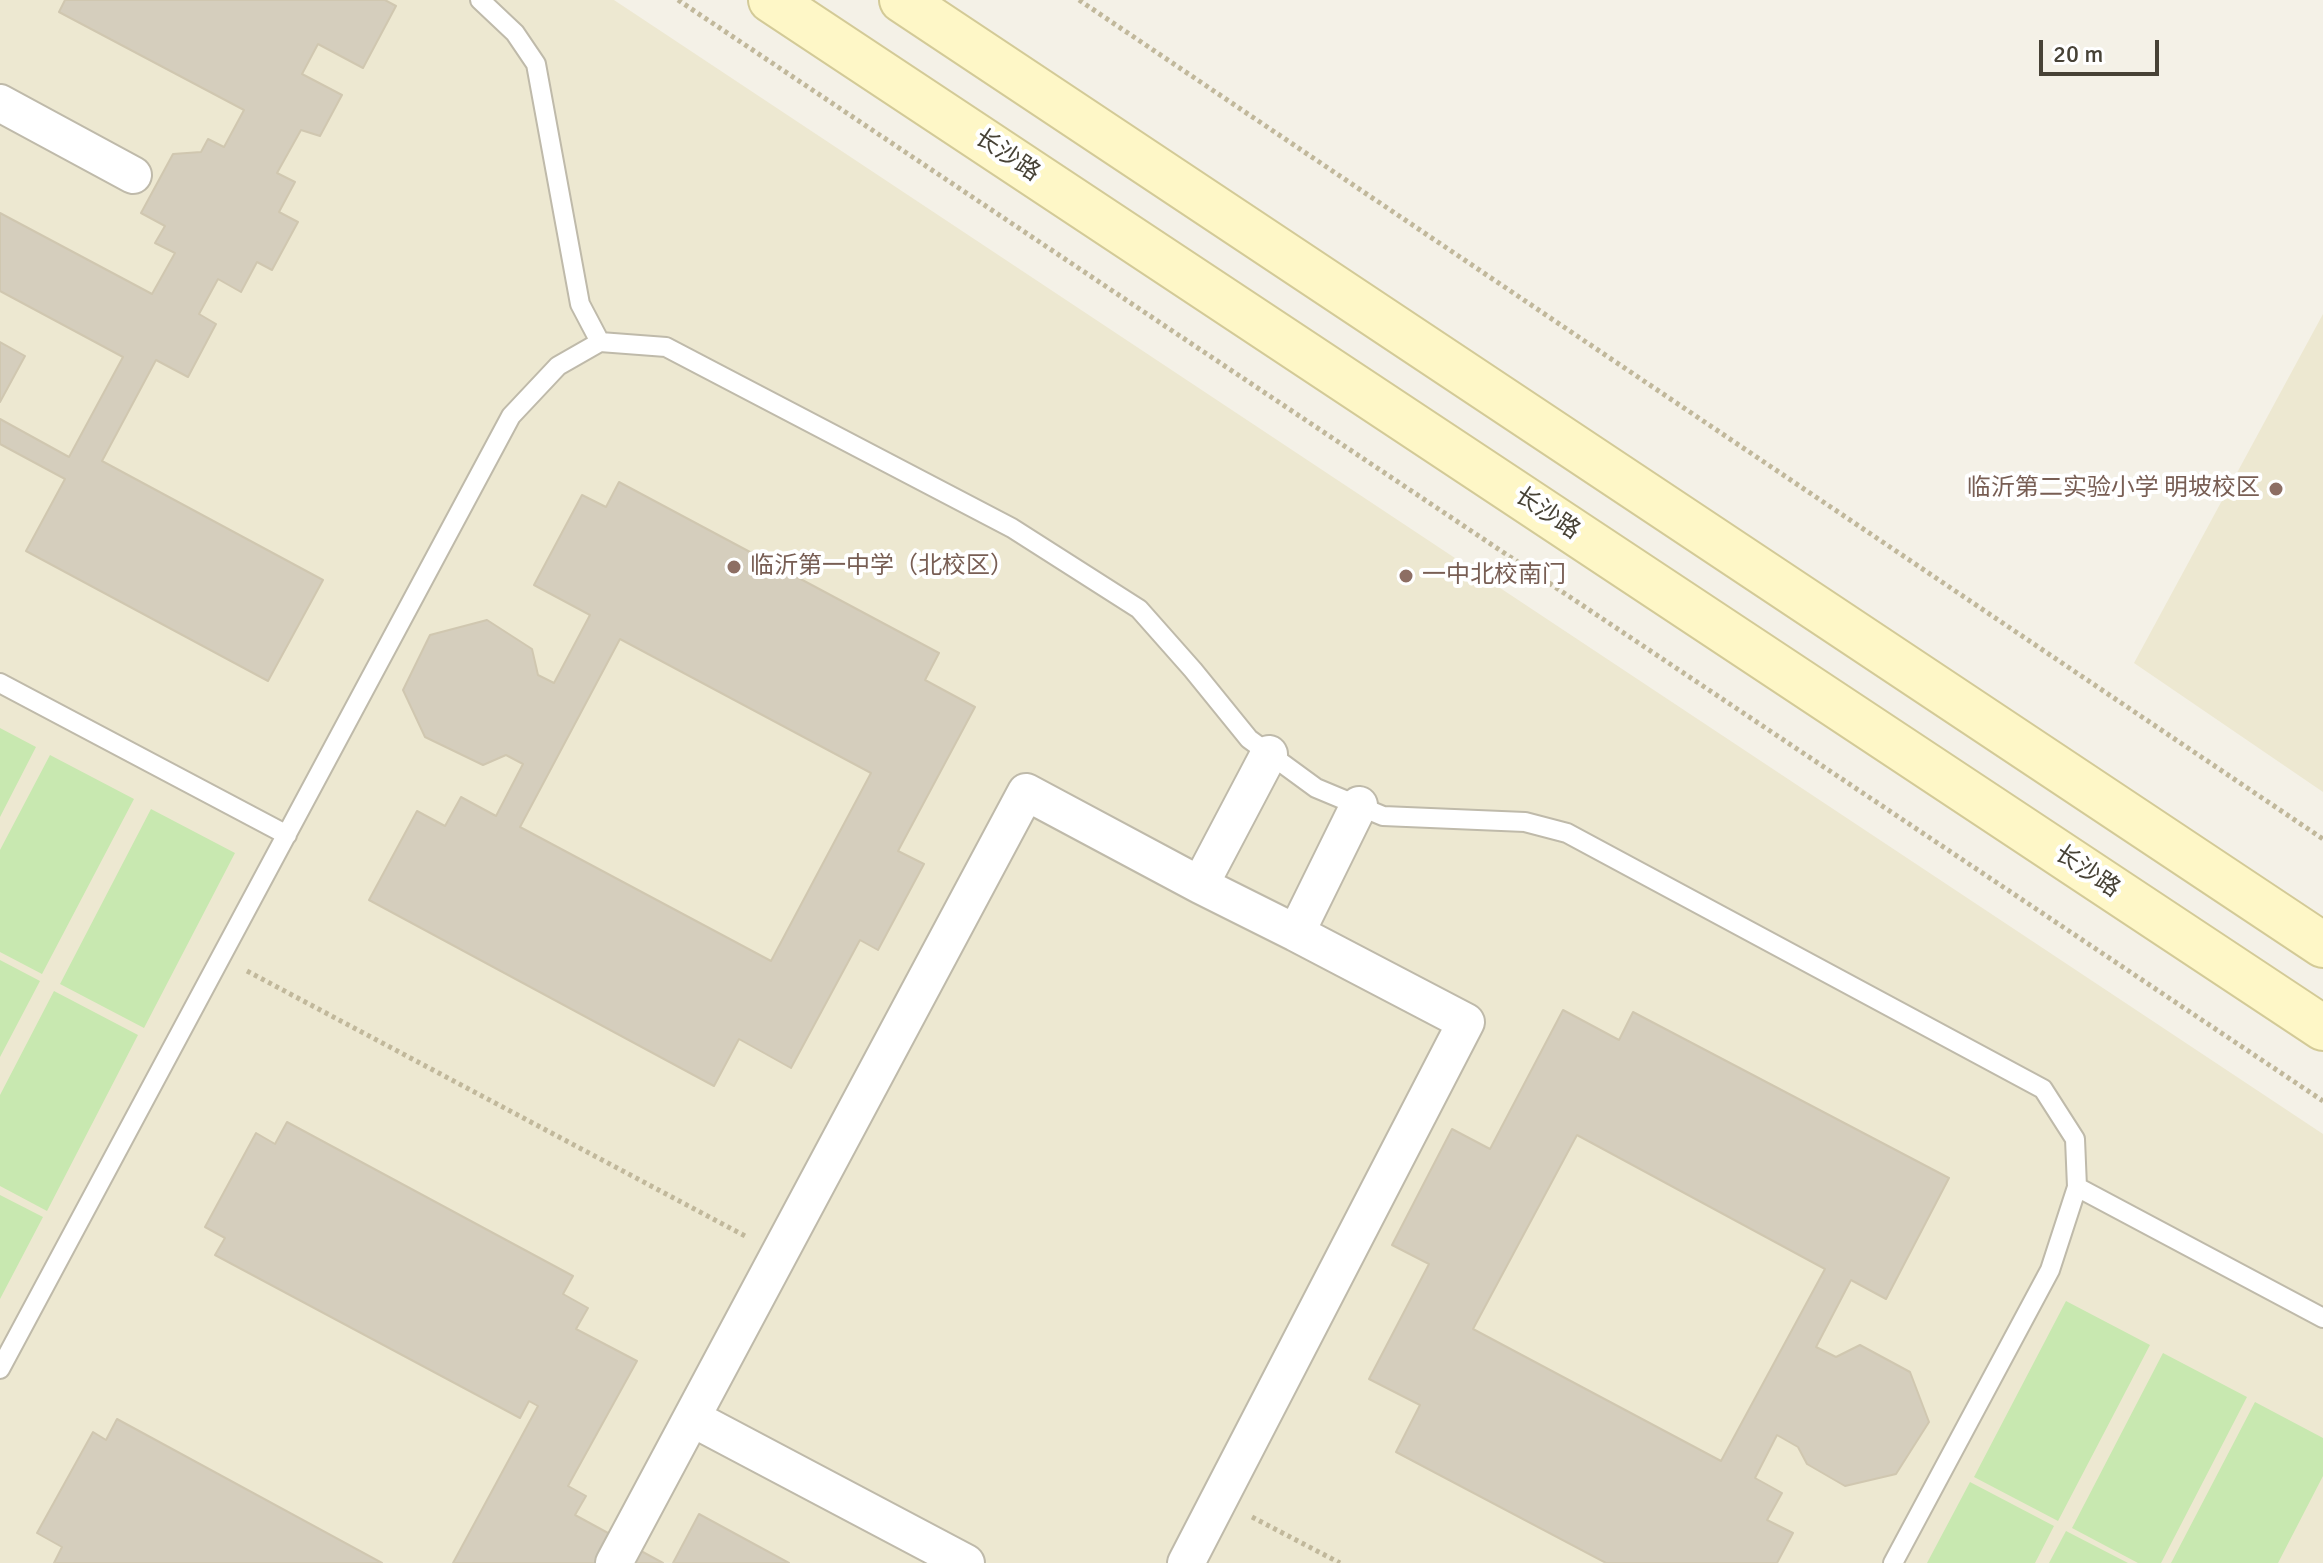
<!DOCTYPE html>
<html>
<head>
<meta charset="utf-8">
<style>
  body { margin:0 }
  #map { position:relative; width:2323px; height:1563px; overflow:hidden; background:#f4f1e7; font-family:Signika,sans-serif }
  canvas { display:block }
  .scale { position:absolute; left:2039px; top:40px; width:120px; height:36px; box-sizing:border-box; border:4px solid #474236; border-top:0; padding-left:10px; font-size:24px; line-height:28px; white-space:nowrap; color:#474236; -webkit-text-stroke:6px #fff; paint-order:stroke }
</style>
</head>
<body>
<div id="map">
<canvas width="2323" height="1563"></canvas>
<div class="scale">20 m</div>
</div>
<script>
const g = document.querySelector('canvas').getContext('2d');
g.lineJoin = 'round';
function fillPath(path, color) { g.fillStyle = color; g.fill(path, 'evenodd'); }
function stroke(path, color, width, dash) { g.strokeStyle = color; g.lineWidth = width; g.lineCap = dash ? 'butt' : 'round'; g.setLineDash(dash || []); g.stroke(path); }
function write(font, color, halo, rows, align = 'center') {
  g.font = font + ' Signika,"Noto Sans SC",sans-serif'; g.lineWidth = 8; g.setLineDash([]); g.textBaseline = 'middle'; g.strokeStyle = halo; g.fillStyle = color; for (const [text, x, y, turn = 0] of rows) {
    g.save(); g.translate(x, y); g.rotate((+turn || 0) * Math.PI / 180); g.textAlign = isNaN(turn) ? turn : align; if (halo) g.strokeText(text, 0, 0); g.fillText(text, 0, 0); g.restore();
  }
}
fillPath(new Path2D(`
  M 0,0 L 614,0 L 2323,1134 L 2323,1563 L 0,1563 Z
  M 2323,314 L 2323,792 L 2134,663 Z`), '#ede8d1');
fillPath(new Path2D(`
  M 0,728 L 36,747 L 0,817 Z
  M 50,755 L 134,799 L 42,974 L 0,952 L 0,850 Z
  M 151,809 L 235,853 L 144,1028 L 60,984 Z
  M 0,960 L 40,981 L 0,1057 Z
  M 54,991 L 138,1035 L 47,1211 L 0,1186 L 0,1095 Z
  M 0,1195 L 43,1217 L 0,1299 Z
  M 2066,1301 L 2150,1345 L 2058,1521 L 1974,1477 Z
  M 2163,1353 L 2247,1397 L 2161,1563 L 2138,1563 L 2072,1528 Z
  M 2255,1402 L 2323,1438 L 2323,1476 L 2278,1563 L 2171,1563 Z
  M 1970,1482 L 2054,1526 L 2035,1563 L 1927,1563 Z
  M 2066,1531 L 2128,1563 L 2049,1563 Z`), '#c8e8b0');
const building = new Path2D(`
  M 65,0 L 385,0 L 396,6 L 363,68 L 318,44 L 302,74 L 342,95 L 320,136 L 301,130 L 277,173 L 295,182 L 279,212 L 298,222 L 272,270 L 257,262 L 241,292 L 218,279 L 199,314 L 216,324 L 188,377 L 156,360 L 102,461 L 323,580 L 268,681 L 26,551 L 65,479 L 0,444 L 0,419 L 69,457 L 123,357 L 0,291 L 0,213 L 152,294 L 175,253 L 155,243 L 165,226 L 141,213 L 173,154 L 201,152 L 208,139 L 224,147 L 244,110 L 59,12 Z
  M 0,342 L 25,356 L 0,402 Z
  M 619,482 L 939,653 L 925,680 L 975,707 L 898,851 L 924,864 L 878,950 L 860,940 L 791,1068 L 739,1039 L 714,1086 L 369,900 L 417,811 L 445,826 L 461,797 L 496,816 L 523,764 L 506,755 L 483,765 L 425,737 L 403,690 L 430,635 L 487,620 L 532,649 L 538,675 L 554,683 L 590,615 L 534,585 L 582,495 L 606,507 ZM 620,639 L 871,773 L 771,961 L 520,827 Z
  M 1563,1010 L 1619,1040 L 1633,1012 L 1949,1178 L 1886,1299 L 1851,1280 L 1816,1347 L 1836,1357 L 1860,1345 L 1910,1372 L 1929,1422 L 1896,1474 L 1845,1486 L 1807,1464 L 1798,1447 L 1777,1435 L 1755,1478 L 1782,1493 L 1767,1520 L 1793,1533 L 1777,1563 L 1606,1563 L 1396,1452 L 1420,1405 L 1369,1379 L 1429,1264 L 1392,1245 L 1452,1129 L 1490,1149 ZM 1577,1135 L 1825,1269 L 1721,1461 L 1473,1329 Z
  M 287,1122 L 573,1276 L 563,1294 L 588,1308 L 576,1329 L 637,1361 L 568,1486 L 586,1496 L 575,1515 L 663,1563 L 453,1563 L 538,1406 L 529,1401 L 520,1418 L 215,1255 L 225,1238 L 205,1227 L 256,1133 L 275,1144 Z
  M 117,1419 L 382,1563 L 54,1563 L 62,1547 L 37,1533 L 93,1432 L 106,1440 Z
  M 699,1514 L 789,1563 L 673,1563 Z`);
fillPath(building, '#d5cebd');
stroke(building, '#d0c7b0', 2);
const lane = new Path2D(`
  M 480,0 L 515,33 L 536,64 L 580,304 L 600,342
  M 0,683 L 287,835
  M 2077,1187 L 2323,1318
  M 0,1369 L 511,416 L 558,366 L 600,342 L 666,347 L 1012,528 L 1139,609 L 1193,670 L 1249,739 L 1316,788 L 1383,816 L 1525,822 L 1567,833 L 2043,1089 L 2075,1139 L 2077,1187 L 2050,1270 L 1893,1563`);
const street = new Path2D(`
  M 0,103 L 133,175
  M 1200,885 L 1296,933
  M 692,1418 L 966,1563
  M 614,1563 L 1026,792 L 1200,885 L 1269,754
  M 1186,1563 L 1466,1022 L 1296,933 L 1359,805`);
const secondary = new Path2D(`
  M 771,0 L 2323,1028
  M 902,0 L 2323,945`);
stroke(lane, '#bfbaaa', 22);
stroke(street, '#bfbaaa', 40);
stroke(secondary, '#d3ca97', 48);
stroke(new Path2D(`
  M 678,0 L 2323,1101
  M 1079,0 L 2323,839
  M 247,971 L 747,1237
  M 1252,1517 L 1340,1563`), '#c1b89b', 5, [4, 4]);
stroke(lane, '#fff', 18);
stroke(street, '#fff', 36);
stroke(secondary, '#fef7c7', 44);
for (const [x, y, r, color] of [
  [2276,489,8,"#8d6e63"],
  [734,567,8,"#8d6e63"],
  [1406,576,8,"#8d6e63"]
]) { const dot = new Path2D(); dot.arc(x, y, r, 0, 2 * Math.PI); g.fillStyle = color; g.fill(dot); stroke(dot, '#fff', 3); }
write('24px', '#474236', '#fff', [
  ["长沙路",1007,156,34],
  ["长沙路",1547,514,34],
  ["长沙路",2087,872,34]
]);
write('24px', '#785e54', '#fff', [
  ["临沂第二实验小学 明坡校区",2260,489,"right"],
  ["临沂第一中学（北校区）",750,567],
  ["一中北校南门",1422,576]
], 'left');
</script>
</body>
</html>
